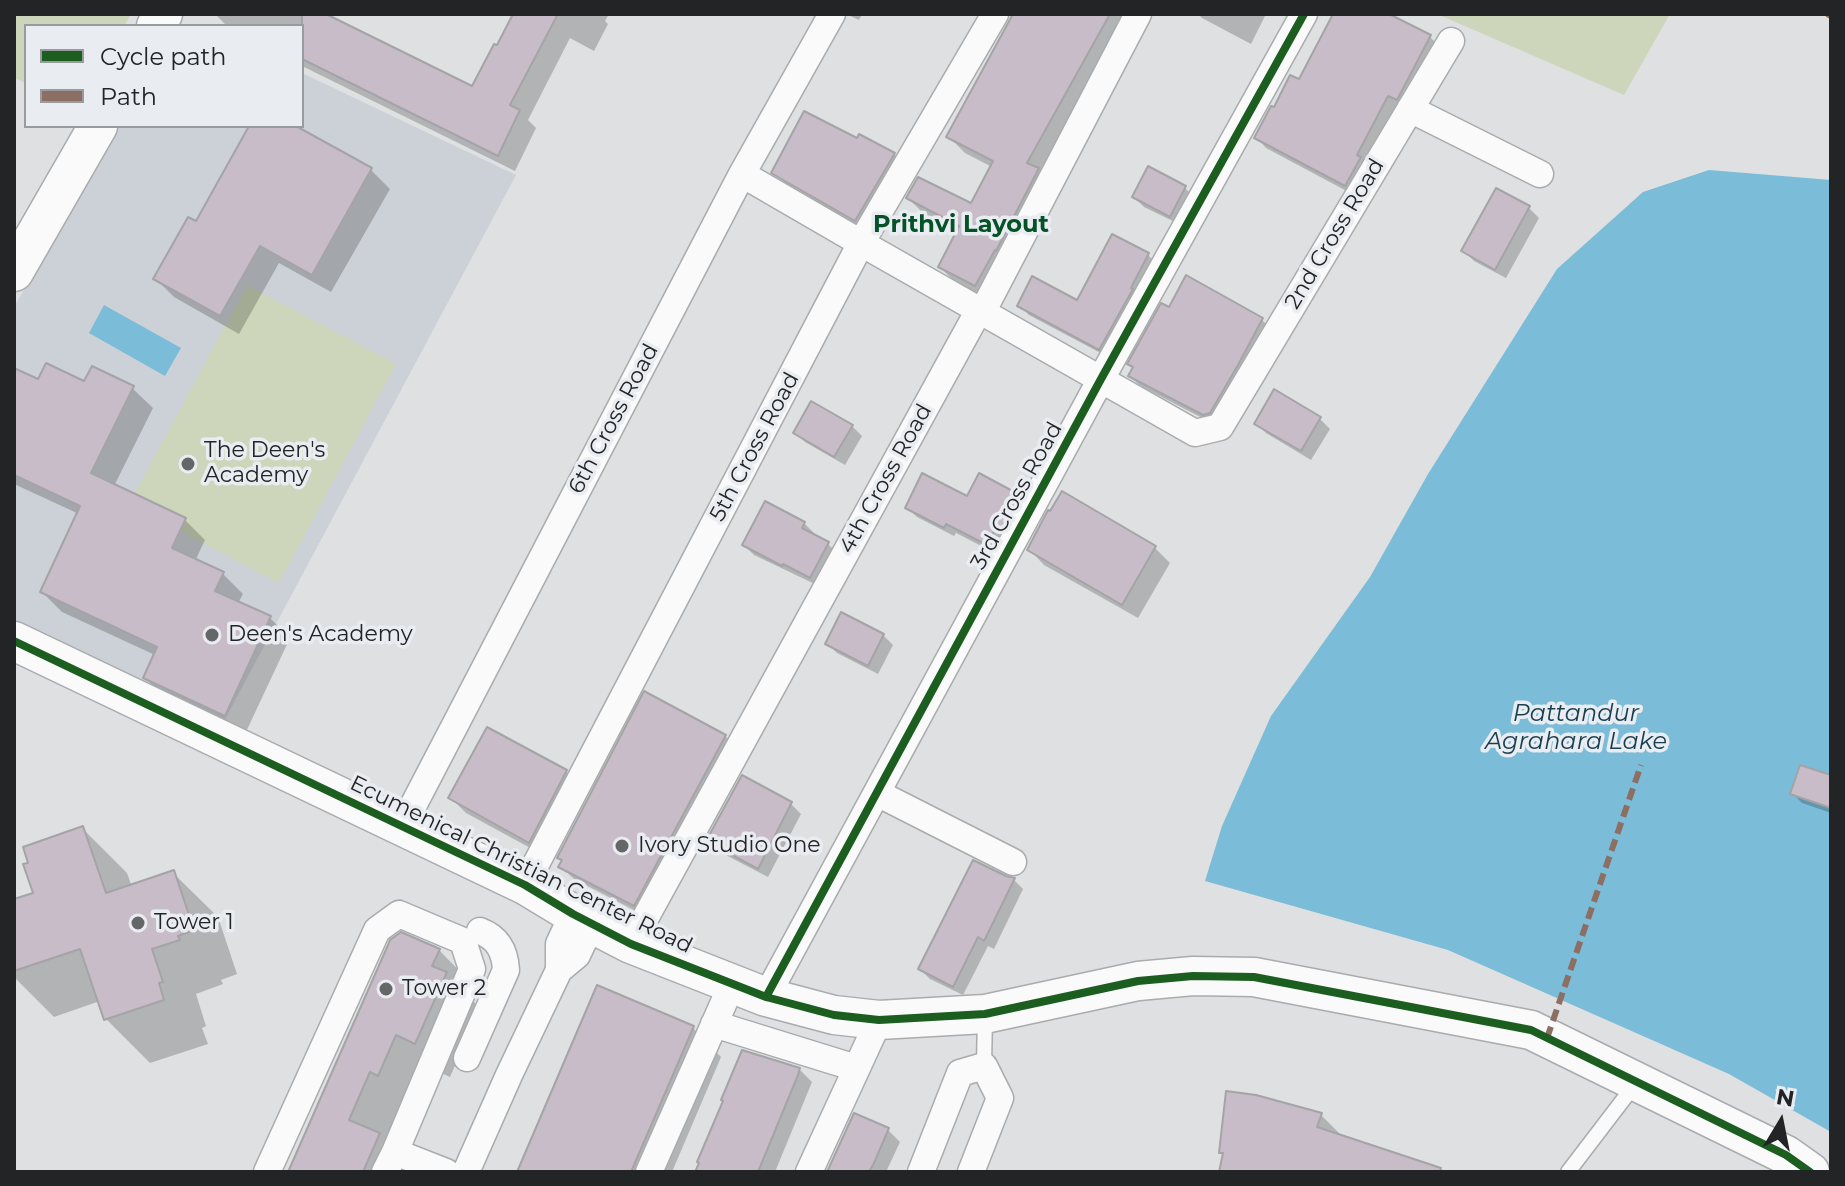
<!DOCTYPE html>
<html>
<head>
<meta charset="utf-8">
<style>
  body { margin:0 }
  #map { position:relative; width:1845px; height:1186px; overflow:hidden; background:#dee0e2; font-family:Montserrat,sans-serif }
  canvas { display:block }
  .frame { position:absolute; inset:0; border:16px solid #222425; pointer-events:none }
  .legend { position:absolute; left:24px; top:24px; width:280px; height:104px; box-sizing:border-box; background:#e9ecf1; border:2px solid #999c9f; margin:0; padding:10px 14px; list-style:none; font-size:24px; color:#222425 }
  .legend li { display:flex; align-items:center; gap:16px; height:40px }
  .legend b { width:40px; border:2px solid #999c9f }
  .north { position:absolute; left:1741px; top:1082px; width:80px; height:80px; -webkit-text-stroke:6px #e9ecf1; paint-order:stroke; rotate:10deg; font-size:22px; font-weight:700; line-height:32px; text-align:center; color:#222425 }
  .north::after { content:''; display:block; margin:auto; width:28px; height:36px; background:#222425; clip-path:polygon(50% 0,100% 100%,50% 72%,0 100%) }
</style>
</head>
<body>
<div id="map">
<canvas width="1845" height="1186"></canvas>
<div class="frame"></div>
<ul class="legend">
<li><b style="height:10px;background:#1b5e20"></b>Cycle path</li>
<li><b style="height:10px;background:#8d6e63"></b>Path</li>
</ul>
<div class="north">N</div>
</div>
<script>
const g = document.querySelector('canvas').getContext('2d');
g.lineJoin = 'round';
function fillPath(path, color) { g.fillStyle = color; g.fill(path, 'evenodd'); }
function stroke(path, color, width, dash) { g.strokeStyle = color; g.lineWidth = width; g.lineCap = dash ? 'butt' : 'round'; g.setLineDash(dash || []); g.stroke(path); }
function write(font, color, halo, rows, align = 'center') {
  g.font = font + ' Montserrat,sans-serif'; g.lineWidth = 7; g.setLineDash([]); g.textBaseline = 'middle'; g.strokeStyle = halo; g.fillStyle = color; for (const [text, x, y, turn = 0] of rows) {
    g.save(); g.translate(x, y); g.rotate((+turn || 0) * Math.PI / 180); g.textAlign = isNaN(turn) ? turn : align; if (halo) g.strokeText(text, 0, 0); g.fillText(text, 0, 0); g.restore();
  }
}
fillPath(new Path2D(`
  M 302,73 L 516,175 L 222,725 L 14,622 L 14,307 L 120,126 L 302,126 Z`), '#ccd1d8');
fillPath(new Path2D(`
  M 14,14 L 131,14 L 124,26 L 26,26 L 26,83 L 14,78 Z
  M 1437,14 L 1670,14 L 1624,95 Z
  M 247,285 L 396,364 L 279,583 L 129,504 Z`), '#cdd6ba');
fillPath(new Path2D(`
  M 1709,170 L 1831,180 L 1831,1132 L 1729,1074 L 1448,950 L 1205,881 L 1222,826 L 1271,716 L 1370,577 L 1428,474 L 1557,269 L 1643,192 Z
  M 104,305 L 181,348 L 165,376 L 89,333 Z`), '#7bbcd8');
fillPath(new Path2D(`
  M 218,14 L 322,14 L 473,88 L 498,48 L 523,14 L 609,14 L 605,21 L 608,24 L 594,51 L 570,38 L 528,120 L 536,128 L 515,171 L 302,66 L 302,26 L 227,26 L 217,16 Z
  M 846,14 L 862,14 L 859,20 Z
  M 1016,14 L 1132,14 L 992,302 L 957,284 L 940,267 L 959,232 L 925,215 L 908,198 L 972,206 L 992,167 L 965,153 L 948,136 Z
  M 1198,14 L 1266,14 L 1251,44 L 1202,18 Z
  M 1335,14 L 1370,14 L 1430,37 L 1440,47 L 1356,196 L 1266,148 L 1256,137 L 1274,109 L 1300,82 Z
  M 251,126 L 292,126 L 371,170 L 390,189 L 331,292 L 279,263 L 239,334 L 174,297 L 156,279 L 196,224 Z
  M 858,141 L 894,154 L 907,167 L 869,232 L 787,185 L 774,172 Z
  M 1185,188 L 1195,198 L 1181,225 L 1144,207 L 1134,197 Z
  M 1529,208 L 1539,218 L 1506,278 L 1474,261 L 1464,251 Z
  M 1148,255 L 1158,265 L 1110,358 L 1029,315 L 1019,305 L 1077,302 Z
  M 1170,310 L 1262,320 L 1272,330 L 1214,424 L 1140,386 L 1130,376 L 1134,368 L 1130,364 Z
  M 14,370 L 39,382 L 132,388 L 153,408 L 114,486 L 185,520 L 205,540 L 195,561 L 223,574 L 243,594 L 238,603 L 269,617 L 290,638 L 245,734 L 165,698 L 145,678 L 155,655 L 62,612 L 42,592 L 79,514 L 14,484 Z
  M 1320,419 L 1330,429 L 1311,460 L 1266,433 L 1256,423 Z
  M 852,426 L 862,436 L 845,465 L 805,442 L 795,432 Z
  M 1019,496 L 1029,506 L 997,554 L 956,533 L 954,536 L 917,517 L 907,507 L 967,499 Z
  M 804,523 L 814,533 L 813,536 L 828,544 L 838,554 L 821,587 L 754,555 L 744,545 Z
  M 1155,548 L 1170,563 L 1138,618 L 1044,565 L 1029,549 Z
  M 883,635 L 893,645 L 878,674 L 837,653 L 827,643 Z
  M 725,736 L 738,749 L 647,917 L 574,879 L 561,867 Z
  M 566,771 L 581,787 L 545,856 L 466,813 L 451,798 Z
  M 1831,778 L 1831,813 L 1802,803 L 1792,793 Z
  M 791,804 L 801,814 L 768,877 L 718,851 L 708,841 Z
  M 83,829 L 127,873 L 132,887 L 173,873 L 218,917 L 237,974 L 221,980 L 223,984 L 196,994 L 206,1026 L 202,1028 L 208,1044 L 150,1063 L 106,1019 L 100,1001 L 54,1017 L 14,977 L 14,901 L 35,894 Z
  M 1014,880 L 1023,889 L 994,949 L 988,946 L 963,995 L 930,979 L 920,969 Z
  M 439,950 L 473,985 L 468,996 L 480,1008 L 450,1077 L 430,1068 L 404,1105 L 412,1172 L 289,1172 Z
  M 693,1028 L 721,1057 L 672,1172 L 519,1172 Z
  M 799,1069 L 812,1082 L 775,1172 L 697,1172 Z
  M 1321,1115 L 1344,1138 L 1446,1172 L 1221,1172 L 1225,1156 L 1221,1152 Z
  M 888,1130 L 900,1142 L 886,1172 L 829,1172 Z`), '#0003');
const building = new Path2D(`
  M 302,14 L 326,14 L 472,86 L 494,44 L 497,45 L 513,14 L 558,14 L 510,105 L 520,110 L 498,156 L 302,59 Z
  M 1013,14 L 1110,14 L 1027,163 L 1039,168 L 996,251 L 995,250 L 975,286 L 938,267 L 959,226 L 906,198 L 918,177 L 971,203 L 993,161 L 946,137 Z
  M 1333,14 L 1389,14 L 1431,35 L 1397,100 L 1388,96 L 1357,155 L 1361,157 L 1345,186 L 1254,138 L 1271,106 L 1274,107 L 1290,75 L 1299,79 Z
  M 804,111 L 857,138 L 859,134 L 895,153 L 855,221 L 771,173 Z
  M 249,126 L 296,126 L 372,168 L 312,275 L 260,246 L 220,316 L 153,279 L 188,217 L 196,221 Z
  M 1148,166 L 1186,186 L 1170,217 L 1132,197 Z
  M 1496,188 L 1530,206 L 1495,270 L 1461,251 Z
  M 1112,234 L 1149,253 L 1131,288 L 1133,289 L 1099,350 L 1017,306 L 1032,276 L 1077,300 Z
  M 1186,275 L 1263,318 L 1238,365 L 1210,413 L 1203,415 L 1128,376 L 1133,367 L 1127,364 L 1161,303 L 1169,307 Z
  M 46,363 L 84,381 L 92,366 L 134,386 L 91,473 L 186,518 L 172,548 L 224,572 L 215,591 L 271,616 L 225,716 L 143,678 L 157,647 L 40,592 L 80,506 L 14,475 L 14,368 L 38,379 Z
  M 1274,389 L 1321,417 L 1301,451 L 1254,424 Z
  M 811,401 L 853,425 L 834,457 L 793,433 Z
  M 922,473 L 967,496 L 979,473 L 1020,495 L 999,534 L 994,531 L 987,545 L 946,524 L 944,528 L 905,508 Z
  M 1062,491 L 1156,546 L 1122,605 L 1027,550 L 1048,510 L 1050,511 Z
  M 765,501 L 805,522 L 802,528 L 829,542 L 810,578 L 783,564 L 782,566 L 742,545 Z
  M 841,612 L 884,634 L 868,666 L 825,644 Z
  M 644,691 L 726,735 L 634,906 L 558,867 L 562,860 L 557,858 Z
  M 487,727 L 567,770 L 529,843 L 448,798 Z
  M 1800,765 L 1831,775 L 1831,808 L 1790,794 Z
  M 742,775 L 792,802 L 758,869 L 706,841 Z
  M 83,826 L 106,893 L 174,870 L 194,930 L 178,936 L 180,940 L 152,949 L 163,982 L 159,983 L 164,1000 L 104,1020 L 80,949 L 14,971 L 14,899 L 33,893 L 23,864 L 28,863 L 23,847 Z
  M 973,860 L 1006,876 L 1015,878 L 984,941 L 978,937 L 953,987 L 918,969 Z
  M 401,932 L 440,949 L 432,966 L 447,972 L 415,1044 L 396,1035 L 378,1076 L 370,1072 L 349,1120 L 380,1133 L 363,1172 L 288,1172 L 388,945 L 390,940 Z
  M 597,985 L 694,1026 L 631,1172 L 517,1172 Z
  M 742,1050 L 800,1068 L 798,1075 L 758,1172 L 695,1172 L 699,1163 L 697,1162 L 723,1101 L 721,1100 Z
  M 1226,1091 L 1256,1095 L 1322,1113 L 1317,1127 L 1441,1168 L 1440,1172 L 1219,1172 L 1223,1153 L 1219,1153 Z
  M 854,1113 L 889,1128 L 874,1163 L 869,1172 L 827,1172 Z`);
fillPath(building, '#c7bcc7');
stroke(building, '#a4a4a6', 2);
const lane = new Path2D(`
  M 984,1066 L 985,1014
  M 1568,1172 L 1636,1083`);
const street = new Path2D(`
  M 1410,109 L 1540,174
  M 742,174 L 861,243 L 1195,433 L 1220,427 L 1451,41
  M 877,793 L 1013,862
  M 402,827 L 742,174 L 832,14
  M 525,885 L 861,243 L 995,14
  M 573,914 L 559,944 L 559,970 L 577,955 L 592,923
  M 631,944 L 979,310 L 987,303 L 1138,14
  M 766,997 L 1101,379 L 1304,14
  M 714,1024 L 856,1068
  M 467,1058 L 506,970 C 505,951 498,938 480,931
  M 395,1152 L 446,1172
  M 267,1172 L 377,930 L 399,914 L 463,941 L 472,969 L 395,1152 L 385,1172
  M 466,1172 L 509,1075 L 559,970
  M 649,1172 L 732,984
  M 809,1172 L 879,1020
  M 921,1172 L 960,1073 L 984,1066 L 1000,1098 L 971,1172`);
const secondary = new Path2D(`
  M 156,26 L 163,14
  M 14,272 L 98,126
  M 14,641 L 525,885 L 573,914 L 631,944 L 766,997 L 834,1015 L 879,1020 L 985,1014 L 1138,981 L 1193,976 L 1254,977 L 1531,1030 L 1786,1155 L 1810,1172`);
stroke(lane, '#a9abad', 17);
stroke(street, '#a9abad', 29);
stroke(secondary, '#a9abad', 41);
stroke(lane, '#fafafb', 14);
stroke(street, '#fafafb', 26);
stroke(secondary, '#fafafb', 38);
stroke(new Path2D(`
  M 1827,14 L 1831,16
  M 1547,1038 L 1641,765`), '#8d6e63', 6, [12, 6]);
stroke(new Path2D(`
  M 14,641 L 525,885 L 573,914 L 631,944 L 766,997 L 834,1015 L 879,1020 L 985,1014 L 1138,981 L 1193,976 L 1254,977 L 1531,1030 L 1786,1155 L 1810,1172
  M 766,997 L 1101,379 L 1304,14`), '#1b5e20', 8);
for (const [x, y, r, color] of [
  [188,464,8,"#646667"],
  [212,635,8,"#646667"],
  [622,846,8,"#646667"],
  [138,923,8,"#646667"],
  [386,989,8,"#646667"]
]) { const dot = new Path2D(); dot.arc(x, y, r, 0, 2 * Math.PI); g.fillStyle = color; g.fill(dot); stroke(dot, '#e9ecf1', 3); }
write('22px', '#222425', '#e9ecf1', [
  ["2nd Cross Road",1335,234,-59],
  ["6th Cross Road",614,419,-62],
  ["5th Cross Road",755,447,-62],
  ["4th Cross Road",886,479,-61],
  ["3rd Cross Road",1017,496,-61],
  ["Ecumenical Christian Center Road",521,865,26]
]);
write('22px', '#222425', '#e9ecf1', [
  ["The Deen's",204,451],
  ["Academy",204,476],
  ["Deen's Academy",228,635],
  ["Ivory Studio One",638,846],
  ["Tower 1",154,923],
  ["Tower 2",402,989]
], 'left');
write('bold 24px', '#045226', '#e9ecf1', [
  ["Prithvi Layout",961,225]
]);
write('italic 24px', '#173f50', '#e9ecf1', [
  ["Pattandur",1576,714],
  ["Agrahara Lake",1576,742]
]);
</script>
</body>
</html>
